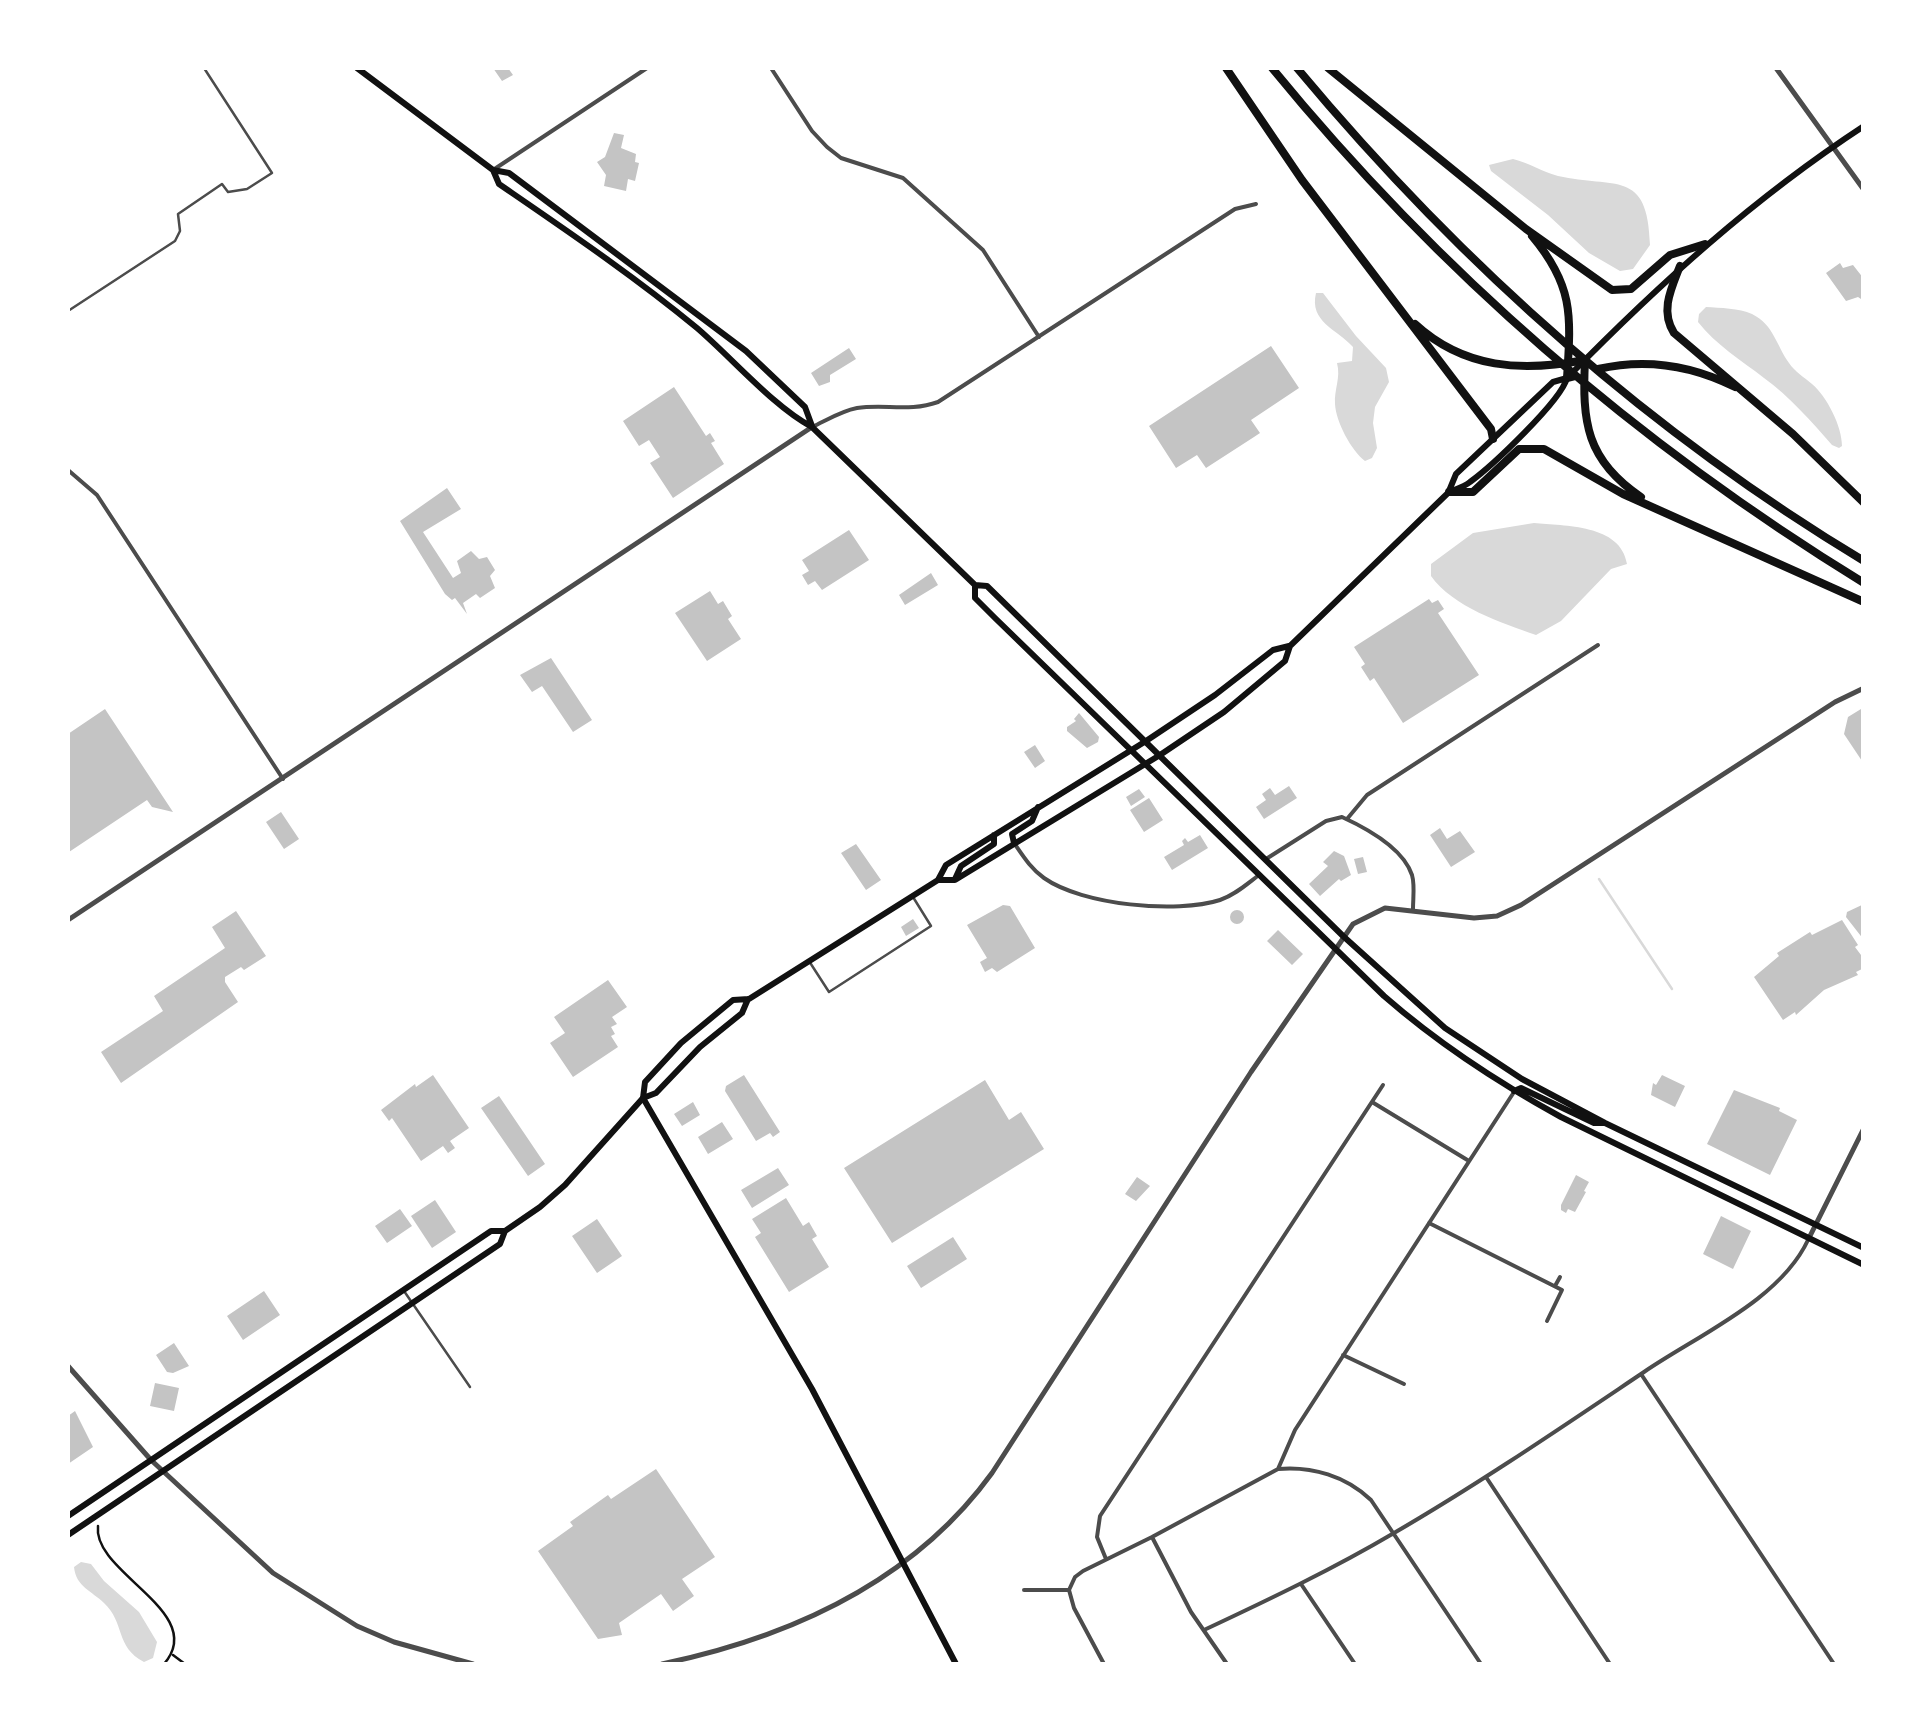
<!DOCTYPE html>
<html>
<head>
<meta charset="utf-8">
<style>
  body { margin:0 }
  #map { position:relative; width:1931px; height:1732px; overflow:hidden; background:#fff; font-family:"Fira Sans Condensed",sans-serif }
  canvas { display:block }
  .frame { position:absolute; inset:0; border:70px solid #fff; pointer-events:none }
</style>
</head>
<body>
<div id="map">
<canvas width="1931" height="1732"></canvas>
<div class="frame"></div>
</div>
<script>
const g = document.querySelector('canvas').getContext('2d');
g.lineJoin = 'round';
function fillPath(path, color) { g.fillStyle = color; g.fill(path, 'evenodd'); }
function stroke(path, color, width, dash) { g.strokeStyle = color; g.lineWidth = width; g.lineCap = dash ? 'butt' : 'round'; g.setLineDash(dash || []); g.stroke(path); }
fillPath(new Path2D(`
  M 1513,159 C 1529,163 1543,172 1558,176 C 1615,189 1648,168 1650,245 L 1633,269 L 1620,271 L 1589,253 L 1548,215 L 1491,171 L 1489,165 Z
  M 1316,293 L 1323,293 L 1356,336 L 1386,368 L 1389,382 L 1375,407 L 1373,423 L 1377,448 L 1372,458 L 1365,461 C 1351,450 1336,422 1335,404 C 1334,389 1341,378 1337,363 L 1352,361 L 1353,347 C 1337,329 1309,322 1316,293 Z
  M 1706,307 C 1720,308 1739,308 1752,314 C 1774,325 1776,345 1789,363 C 1795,372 1804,377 1812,384 C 1827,397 1842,426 1842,446 L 1839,448 L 1832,445 C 1811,421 1790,397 1764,378 C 1741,360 1716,345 1698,322 L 1699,314 Z
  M 1534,523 C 1564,526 1621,524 1627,564 L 1611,569 L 1561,621 L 1536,635 C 1502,623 1453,607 1431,576 L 1431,564 L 1473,533 Z
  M 81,1562 L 91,1564 L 104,1581 L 139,1612 L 157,1642 L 153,1658 L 144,1662 C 115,1647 125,1622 104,1603 C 92,1591 76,1587 74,1567 Z`), '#d9d9d9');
stroke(new Path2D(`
  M 1599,879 L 1672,989`), '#d9d9d9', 2.5);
fillPath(new Path2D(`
  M 493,68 L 508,68 L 513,75 L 502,81 Z
  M 614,133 L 624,135 L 621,148 L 636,154 L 635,162 L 639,163 L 635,181 L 628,179 L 626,191 L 604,186 L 606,175 L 597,162 L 605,157 Z
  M 1840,263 L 1843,268 L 1853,265 L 1864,279 L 1864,301 L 1858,297 L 1846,301 L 1826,273 Z
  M 1271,346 L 1299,388 L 1251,420 L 1260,433 L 1254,437 L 1206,468 L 1197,455 L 1176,468 L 1149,426 Z
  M 849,348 L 856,359 L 830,375 L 830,382 L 819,386 L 811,373 Z
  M 674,387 L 706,436 L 710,433 L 715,441 L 711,443 L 724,464 L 673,498 L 650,463 L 660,457 L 649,440 L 639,446 L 623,421 Z
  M 447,488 L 461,509 L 423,532 L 453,578 L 461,573 L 457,561 L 471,551 L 479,559 L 487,557 L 495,570 L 490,576 L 495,588 L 480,598 L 476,594 L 463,603 L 467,614 L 455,598 L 452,600 L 445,594 L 400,521 Z
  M 849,530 L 869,560 L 822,590 L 815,581 L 808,585 L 802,575 L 809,571 L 802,560 Z
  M 931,573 L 938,585 L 905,605 L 899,595 Z
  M 710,591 L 718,604 L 723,601 L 732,616 L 728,619 L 741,639 L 707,661 L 675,613 Z
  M 1429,599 L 1432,603 L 1438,600 L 1444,609 L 1438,613 L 1479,675 L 1403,723 L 1374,678 L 1370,681 L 1361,667 L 1365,664 L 1354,647 Z
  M 551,658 L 592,720 L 573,732 L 542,686 L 532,692 L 520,675 Z
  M 105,709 L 173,812 L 152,807 L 147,800 L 69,852 L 68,734 Z
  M 1861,709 L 1864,709 L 1864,764 L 1844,734 L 1848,717 Z
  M 1079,713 L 1099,737 L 1098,742 L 1087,748 L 1067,731 L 1067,727 L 1076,721 L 1074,719 Z
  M 1035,745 L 1045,761 L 1035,768 L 1024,752 Z
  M 1289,786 L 1297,798 L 1264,819 L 1256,807 L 1266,800 L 1262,794 L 1270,788 L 1275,795 Z
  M 1139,789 L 1145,797 L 1131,806 L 1126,797 Z
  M 1149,798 L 1163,820 L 1144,832 L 1130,810 Z
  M 281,812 L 299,839 L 284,849 L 266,822 Z
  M 1440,828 L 1447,839 L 1460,831 L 1475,852 L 1451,867 L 1430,835 Z
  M 1200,835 L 1208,848 L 1172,870 L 1164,857 L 1184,845 L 1182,841 L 1185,838 L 1188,842 Z
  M 856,844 L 881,880 L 866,890 L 841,853 Z
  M 1334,851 L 1344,856 L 1351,875 L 1341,881 L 1339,879 L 1320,896 L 1309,884 L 1328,866 L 1323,862 Z
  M 1363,857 L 1367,872 L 1358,874 L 1354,859 Z
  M 1864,904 L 1864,940 L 1846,917 L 1847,912 Z
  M 1003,905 L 1010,906 L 1035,948 L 997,972 L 992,968 L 985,972 L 980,962 L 987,958 L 967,925 Z
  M1230 917a7 7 0 1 1 14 0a7 7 0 1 1-14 0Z
  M 236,911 L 266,956 L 244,970 L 241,967 L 225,977 L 225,982 L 238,1002 L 121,1083 L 101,1052 L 163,1011 L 154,996 L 225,948 L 212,927 Z
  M 913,919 L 919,928 L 906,936 L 901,927 Z
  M 1842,920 L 1858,945 L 1855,947 L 1864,959 L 1864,968 L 1856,972 L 1858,975 L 1824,990 L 1796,1015 L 1795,1012 L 1783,1020 L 1754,977 L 1779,956 L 1777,953 L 1810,932 L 1812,935 Z
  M 1278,930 L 1303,954 L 1292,965 L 1267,941 Z
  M 608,980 L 627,1007 L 612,1017 L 617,1024 L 611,1027 L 615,1034 L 611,1036 L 618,1047 L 573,1077 L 550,1043 L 565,1033 L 554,1017 Z
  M 433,1075 L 469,1128 L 450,1141 L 455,1148 L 448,1153 L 443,1146 L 421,1161 L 392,1118 L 389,1121 L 381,1110 L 415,1084 L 416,1087 Z
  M 744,1075 L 780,1132 L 773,1137 L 770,1133 L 756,1141 L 725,1091 L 726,1086 Z
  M 1662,1075 L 1685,1086 L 1675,1107 L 1651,1095 L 1653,1083 L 1656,1085 Z
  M 985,1080 L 1009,1120 L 1021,1112 L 1044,1149 L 892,1243 L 844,1168 Z
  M 1734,1090 L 1780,1108 L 1779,1111 L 1797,1120 L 1770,1175 L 1707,1144 Z
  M 499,1096 L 545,1164 L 528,1176 L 481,1108 Z
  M 693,1102 L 700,1115 L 682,1126 L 674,1114 Z
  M 722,1122 L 733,1139 L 708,1154 L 698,1137 Z
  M 778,1168 L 789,1185 L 752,1208 L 741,1190 Z
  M 1576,1175 L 1589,1182 L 1584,1191 L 1586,1192 L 1575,1212 L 1568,1209 L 1566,1213 L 1561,1210 L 1561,1205 Z
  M 1137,1177 L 1150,1186 L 1136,1201 L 1125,1194 Z
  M 786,1198 L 803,1226 L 809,1222 L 817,1236 L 812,1239 L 829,1267 L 789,1292 L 755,1237 L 761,1233 L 752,1219 Z
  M 435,1200 L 456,1232 L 432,1248 L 411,1216 Z
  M 400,1209 L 412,1226 L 387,1243 L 375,1226 Z
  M 1721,1216 L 1751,1231 L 1733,1269 L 1703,1254 Z
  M 597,1219 L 622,1256 L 597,1273 L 572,1236 Z
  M 953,1237 L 967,1259 L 921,1288 L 907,1266 Z
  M 264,1291 L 280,1315 L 243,1340 L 227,1316 Z
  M 174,1343 L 189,1366 L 173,1373 L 167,1372 L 156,1355 Z
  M 155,1383 L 179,1388 L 174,1411 L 150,1406 Z
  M 75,1411 L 93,1447 L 68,1464 L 68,1416 Z
  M 656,1469 L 715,1557 L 682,1579 L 694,1596 L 673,1611 L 661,1594 L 619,1623 L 622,1635 L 598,1639 L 538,1551 L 573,1526 L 570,1522 L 608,1495 L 611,1499 Z`), '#c4c4c4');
stroke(new Path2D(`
  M 68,1495 L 68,1497
  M 98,1526 C 92,1573 209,1612 164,1664
  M 173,1655 L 185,1664`), '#111', 2.5);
stroke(new Path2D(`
  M 68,311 L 175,241 L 180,231 L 178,214 L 222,184 L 228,192 L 247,189 L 272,173 L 204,68
  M 809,961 L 829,992 L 931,926 L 913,897
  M 404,1291 L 470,1387`), '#4c4c4c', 2.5);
stroke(new Path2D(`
  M 771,68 L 812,131 L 827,147 L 841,158 L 903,178 L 983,250 L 1039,337
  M 493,170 L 647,68
  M 812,427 C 827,420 841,411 857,408 C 885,404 910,412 938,402 L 1235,209 L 1256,204
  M 68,470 L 97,495 L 283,779
  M 1347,819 L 1367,795 L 1598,645
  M 1014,843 C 1023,856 1031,869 1044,878 C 1082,905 1177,914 1220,900 C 1235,895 1247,884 1259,875
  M 1266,859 L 1326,821 L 1342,817 C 1366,828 1403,848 1412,875 C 1415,885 1413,898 1413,909
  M 1372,1102 L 1469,1161
  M 1429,1223 L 1562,1290 L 1547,1321
  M 1555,1286 L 1560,1277
  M 1343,1355 L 1404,1384
  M 1641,1374 L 1834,1664
  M 1278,1469 C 1312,1466 1346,1476 1371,1500 L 1481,1664
  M 1486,1477 L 1610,1664
  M 1152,1537 L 1191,1612 L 1227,1664
  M 1106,1559 L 1097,1537 L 1100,1516 L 1383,1085
  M 1301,1584 L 1355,1664
  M 1024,1590 L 1069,1590
  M 1069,1590 L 1075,1577 L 1083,1571 L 1152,1537 L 1278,1469 L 1295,1430 L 1514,1092
  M 1069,1590 L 1074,1608 L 1104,1664
  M 1204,1630 C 1268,1600 1333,1569 1394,1533 C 1480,1483 1562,1427 1644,1372 C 1698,1335 1780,1300 1808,1240`), '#4c4c4c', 4);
stroke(new Path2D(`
  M 1776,68 L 1864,190
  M 68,920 L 812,427
  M 1809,1238 L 1864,1128
  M 68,1366 L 151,1460 L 273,1573 L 357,1626 L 394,1642 L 473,1664
  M 662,1664 C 791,1637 913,1582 992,1473 L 1251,1072 L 1353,924 L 1385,908 L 1474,918 L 1497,916 L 1521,905 L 1835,702 L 1864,688`), '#4c4c4c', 5);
stroke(new Path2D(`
  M 357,68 L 493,170 L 509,173 L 746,351 L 805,407 L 812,426
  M 493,170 L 499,184 C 566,230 634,276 697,328 C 732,358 774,407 812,427 L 975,585 L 987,586 L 1343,936 L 1445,1028 L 1522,1079 L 1605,1123 L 1864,1248
  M 975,585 L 975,598 L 995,618 L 1384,996 C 1439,1044 1497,1082 1561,1117 L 1864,1265
  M 1514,1091 L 1521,1088 L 1594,1123 L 1604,1123
  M 643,1098 L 812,1389 L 956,1664`), '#111', 6);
stroke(new Path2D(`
  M 1449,491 L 1456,474 L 1553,382 L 1567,378
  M 1014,843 L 1012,834 L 1032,821 L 1038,807
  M 955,879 L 961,866 L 994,844 L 994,835
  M 938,880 L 946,865 L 1146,741 L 1215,695 L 1273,650 L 1289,646
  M 643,1098 L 645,1082 L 681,1043 L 733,1000 L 749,999 L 938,880 L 955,880 L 1160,755 L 1224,712 L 1285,661 L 1290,646 L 1449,492 C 1456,489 1464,487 1470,482 C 1492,466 1561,401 1567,378 C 1659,284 1754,198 1864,126
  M 68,1516 L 491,1231 L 505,1231 L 540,1207 L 565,1185 L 643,1098 L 656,1093 L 700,1047 L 742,1013 L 748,999
  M 68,1535 L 500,1244 L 505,1231`), '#111', 6);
stroke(new Path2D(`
  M 1226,68 L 1302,180 L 1491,429 L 1493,439
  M 1272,68 C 1439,272 1639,445 1864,583
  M 1297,68 C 1458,261 1648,431 1864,561
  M 1328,68 L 1526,229 L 1612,290 L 1631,289 L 1670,255 L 1705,244
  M 1532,236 C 1574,286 1571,316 1567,378 L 1575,376
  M 1680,266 C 1671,289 1660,311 1674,333 L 1793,434 L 1864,503
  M 1415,324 C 1464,369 1522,372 1585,360 C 1582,422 1586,460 1641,497
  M 1598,369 C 1646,358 1691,365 1735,387
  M 1449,492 L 1473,492 L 1519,449 L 1544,449 L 1623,494 L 1864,602`), '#111', 8);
</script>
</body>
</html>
